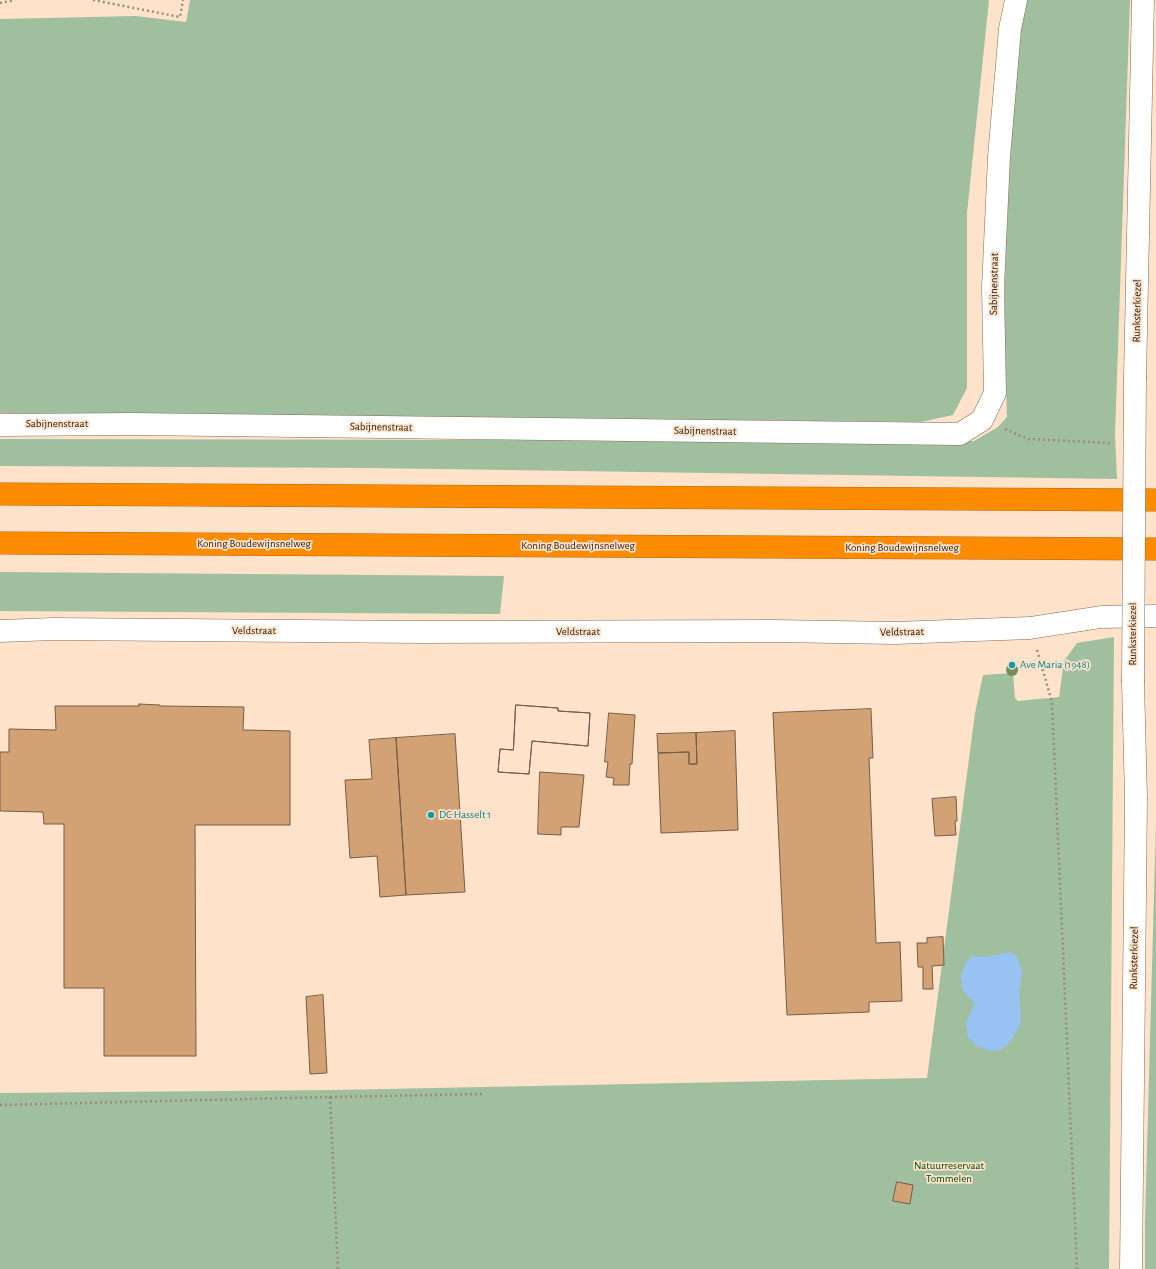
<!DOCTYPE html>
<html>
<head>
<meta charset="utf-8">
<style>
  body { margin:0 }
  canvas { display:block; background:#fee2c9 }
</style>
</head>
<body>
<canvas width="1156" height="1269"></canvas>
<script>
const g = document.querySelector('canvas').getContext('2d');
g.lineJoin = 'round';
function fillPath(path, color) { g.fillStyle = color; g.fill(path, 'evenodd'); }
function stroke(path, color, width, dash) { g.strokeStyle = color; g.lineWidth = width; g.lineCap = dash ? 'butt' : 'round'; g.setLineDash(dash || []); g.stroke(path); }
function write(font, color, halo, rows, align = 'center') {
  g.font = font + ' "Alegreya Sans",sans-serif'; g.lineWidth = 3.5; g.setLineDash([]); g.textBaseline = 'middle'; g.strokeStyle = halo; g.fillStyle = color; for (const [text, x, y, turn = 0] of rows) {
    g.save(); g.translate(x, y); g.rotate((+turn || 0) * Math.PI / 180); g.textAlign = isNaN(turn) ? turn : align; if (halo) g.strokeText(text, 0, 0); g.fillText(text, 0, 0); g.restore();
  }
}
fillPath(new Path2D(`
  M 190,0 L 989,0 L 967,213 L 967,388 L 953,415 L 921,422 L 0,413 L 0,19 L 136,16 L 186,22 Z
  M 1026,0 L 1130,0 L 1115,434 L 1117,479 L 370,468 L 0,466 L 0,439 L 974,441 L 998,427 L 1007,417 L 1004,333 L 1007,170 L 1021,25 Z
  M 0,572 L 504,576 L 500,614 L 0,611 Z
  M 1114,637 L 1109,1269 L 0,1269 L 0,1093 L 335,1090 L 927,1078 L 975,713 L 983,675 L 1013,673 L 1015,698 L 1018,701 L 1059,697 L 1064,661 L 1077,643 Z
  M 1156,822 L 1156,1269 L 1145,1269 L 1145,1221 Z`), '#a0bf9f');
fillPath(new Path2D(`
  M 1009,952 L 1017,956 L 1022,971 L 1019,993 L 1021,1023 L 1010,1042 L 1001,1050 L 990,1051 L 975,1045 L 968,1037 L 966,1022 L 975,1003 L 963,991 L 961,977 L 966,962 L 973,956 L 987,957 Z`), '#98c2f2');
const building = new Path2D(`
  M 139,704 L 160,705 L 160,706 L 244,707 L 243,730 L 290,731 L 290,825 L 195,825 L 196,1056 L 104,1056 L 104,988 L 64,988 L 64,824 L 44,824 L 43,812 L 0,811 L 0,752 L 9,752 L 9,729 L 56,730 L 55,706 L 139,706 Z
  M 516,705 L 558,708 L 558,711 L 590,713 L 588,746 L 532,741 L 529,774 L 498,772 L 500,749 L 513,750 Z
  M 516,705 L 558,708 L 558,711 L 590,713 L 588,746 L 532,741 L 529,774 L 498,772 L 500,749 L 513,750 Z
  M 871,709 L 873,758 L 869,758 L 876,943 L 900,942 L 902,1001 L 869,1002 L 869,1012 L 787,1015 L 773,713 Z
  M 609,713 L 635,715 L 632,764 L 630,764 L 629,785 L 613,785 L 614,778 L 606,777 L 608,762 L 605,762 Z
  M 735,731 L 738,830 L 661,833 L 658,753 L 689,752 L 689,764 L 697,764 L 696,733 Z
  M 696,733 L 697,764 L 689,764 L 689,752 L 658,753 L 657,734 Z
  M 455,734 L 465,892 L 406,895 L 396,738 Z
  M 396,738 L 406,895 L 380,897 L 377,856 L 350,858 L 345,780 L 372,779 L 369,740 Z
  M 540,772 L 584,775 L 579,827 L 561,827 L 561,835 L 538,834 Z
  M 956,797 L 957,821 L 955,821 L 956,835 L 935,836 L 932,799 Z
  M 943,937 L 944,965 L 932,966 L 933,989 L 923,989 L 923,967 L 918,967 L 917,943 L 927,943 L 927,938 Z
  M 323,995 L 327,1073 L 310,1074 L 306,997 Z
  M 897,1182 L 913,1185 L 910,1204 L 893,1201 Z`);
fillPath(building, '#d2a275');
stroke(building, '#755d47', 1);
const minor = new Path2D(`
  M 1135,377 L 1143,0
  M 0,425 L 131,424 L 960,434 L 982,420 L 995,393 L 993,287 L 999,157 L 1010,29 L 1016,0
  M 0,631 L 53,629 L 422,632 L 774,631 L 895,633 L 1030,628 L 1101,617 L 1156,616
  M 1131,1269 L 1136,798 L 1133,682`);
const highway = new Path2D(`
  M 0,494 L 1156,500
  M 0,543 L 1156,549`);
stroke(minor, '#836b54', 23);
stroke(highway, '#b26608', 23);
stroke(new Path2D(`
  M 93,0 L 180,17 L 183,0
  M 0,3 L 15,0
  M 1005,429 L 1028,439 L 1110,443
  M 1037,650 L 1052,702 L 1077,1269
  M 330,1097 L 482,1094
  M 0,1105 L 330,1097 L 338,1269`), '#9e8a78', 2.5, [2, 3]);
stroke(minor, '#fff', 22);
stroke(highway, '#fc8b00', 22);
const minorBridge = new Path2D(`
  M 1133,682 L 1135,377`);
stroke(minorBridge, '#836b54', 23, []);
stroke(minorBridge, '#fff', 22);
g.fillStyle = '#728d5e';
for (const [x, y] of [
  [1012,670]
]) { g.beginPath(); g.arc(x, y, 6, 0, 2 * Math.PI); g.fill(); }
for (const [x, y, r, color] of [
  [1012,665,4,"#0f9aa8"],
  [431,815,4,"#0f9aa8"]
]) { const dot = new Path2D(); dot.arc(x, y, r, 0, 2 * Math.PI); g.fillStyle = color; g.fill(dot); stroke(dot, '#fee2c9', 1.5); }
write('11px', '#2a2017', '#fee2c9', [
  ["Sabijnenstraat",994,284,-89],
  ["Runksterkiezel",1137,311,-89],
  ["Sabijnenstraat",57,424],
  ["Sabijnenstraat",381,427,1],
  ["Sabijnenstraat",705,431,1],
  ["Koning Boudewijnsnelweg",254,544],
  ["Koning Boudewijnsnelweg",578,546],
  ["Koning Boudewijnsnelweg",902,548],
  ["Veldstraat",254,631],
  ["Veldstraat",578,632],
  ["Veldstraat",902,632,-1],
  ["Runksterkiezel",1133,634,-90],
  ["Runksterkiezel",1134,958,-89]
]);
write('11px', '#0d838f', '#fee2c9', [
  ["Ave Maria (1948)",1020,665],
  ["DC Hasselt 1",439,815]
], 'left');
write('11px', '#004707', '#fee2c9', [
  ["Natuurreservaat",949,1166],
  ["Tommelen",949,1179]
]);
</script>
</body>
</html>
